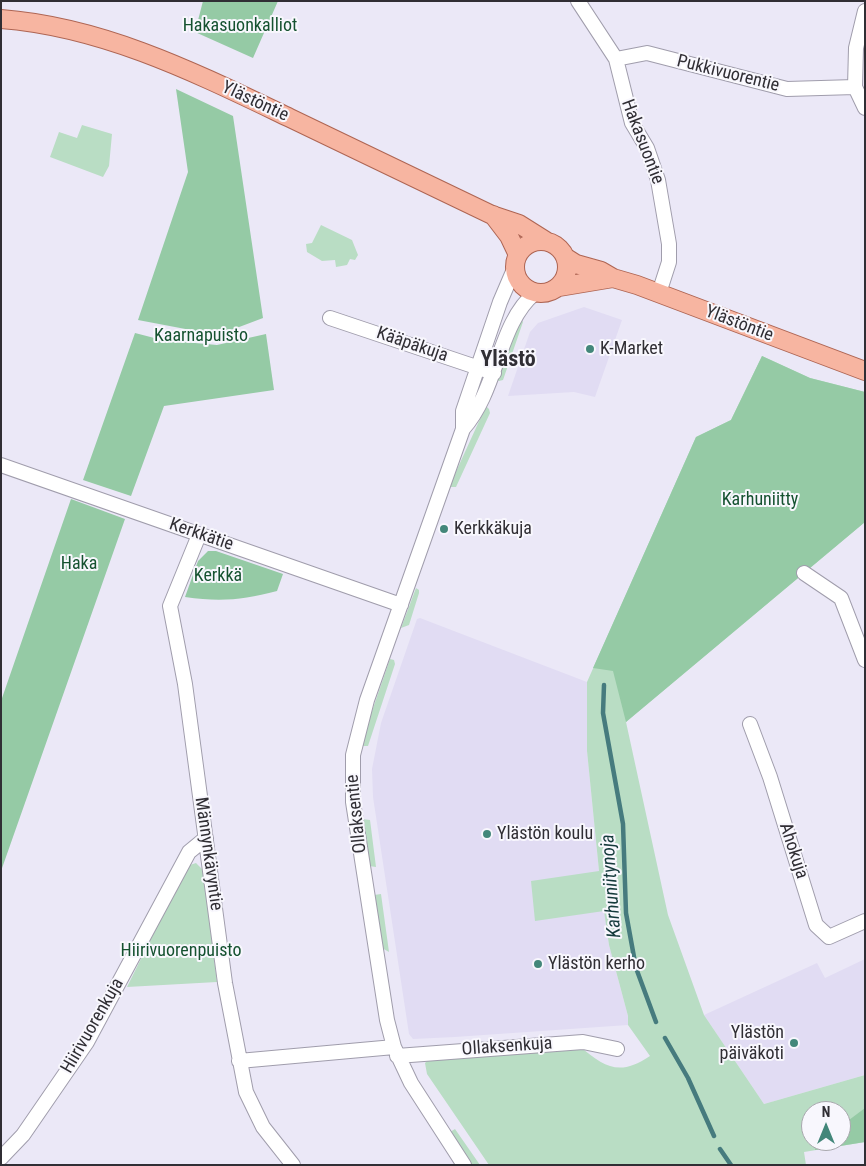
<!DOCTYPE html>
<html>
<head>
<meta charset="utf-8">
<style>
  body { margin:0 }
  #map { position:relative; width:866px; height:1166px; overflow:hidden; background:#ebe8f7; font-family:"Roboto Condensed",sans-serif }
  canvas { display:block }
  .frame { position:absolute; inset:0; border:2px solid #302e34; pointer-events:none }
  .north { position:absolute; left:801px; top:1101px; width:50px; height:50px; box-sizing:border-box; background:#f8f7fd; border:1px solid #a8a7ad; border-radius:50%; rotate:0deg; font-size:14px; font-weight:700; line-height:20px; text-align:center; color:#302e34 }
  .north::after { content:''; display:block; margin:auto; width:18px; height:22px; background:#43877a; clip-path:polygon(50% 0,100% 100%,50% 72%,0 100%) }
</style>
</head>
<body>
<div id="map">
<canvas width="866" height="1166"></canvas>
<div class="frame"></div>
<div class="north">N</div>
</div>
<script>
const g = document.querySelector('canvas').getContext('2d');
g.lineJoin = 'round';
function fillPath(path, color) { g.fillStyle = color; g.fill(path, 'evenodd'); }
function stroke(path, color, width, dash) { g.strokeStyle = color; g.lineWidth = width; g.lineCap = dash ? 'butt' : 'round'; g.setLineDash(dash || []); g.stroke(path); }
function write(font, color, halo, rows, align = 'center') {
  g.font = font + ' "Roboto Condensed",sans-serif'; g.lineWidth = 4; g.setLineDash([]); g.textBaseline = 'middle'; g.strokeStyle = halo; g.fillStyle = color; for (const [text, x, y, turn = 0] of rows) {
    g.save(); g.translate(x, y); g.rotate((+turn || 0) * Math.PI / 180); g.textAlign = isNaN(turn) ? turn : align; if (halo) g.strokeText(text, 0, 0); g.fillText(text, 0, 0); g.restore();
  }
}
fillPath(new Path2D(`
  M 584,307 L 622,320 L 595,397 L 574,392 L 508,396 L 530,332 L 538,323 Z
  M 420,618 L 587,682 L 587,751 L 599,871 L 609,945 L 628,1016 L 628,1025 L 455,1037 L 413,1039 L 409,1034 L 373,797 L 372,769 L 381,723 L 417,619 Z
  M 865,959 L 865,1075 L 764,1104 L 704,1015 L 817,963 L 825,978 Z`), '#e1dcf3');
fillPath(new Path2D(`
  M 82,125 L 112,134 L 109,166 L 103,177 L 50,157 L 59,132 L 77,138 Z
  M 321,225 L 352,240 L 358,255 L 355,260 L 350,259 L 347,265 L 336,267 L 335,260 L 322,261 L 307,252 L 306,244 L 312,243 Z
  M 519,316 L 523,322 L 503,380 L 499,381 L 497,380 Z
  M 762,356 L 810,378 L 865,392 L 865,522 L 626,722 L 668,915 L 704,1015 L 764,1104 L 865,1075 L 865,1142 L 804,1152 L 806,1165 L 489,1165 L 427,1074 L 425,1063 L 428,1060 L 579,1046 C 605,1067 619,1077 650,1056 L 628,1025 L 628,1016 L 609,945 L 604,911 L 535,921 L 531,881 L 599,871 L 587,751 L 587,682 L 696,437 L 731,420 ZM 811,1111 L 841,1111 L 841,1141 L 811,1141 Z
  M 486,406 L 489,409 L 490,413 L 456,487 L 449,487 Z
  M 416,588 L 419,590 L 419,593 L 409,625 L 401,628 Z
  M 390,659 L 394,660 L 395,664 L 368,746 L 362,746 L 362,740 Z
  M 362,819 L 370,820 L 376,867 L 369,866 Z
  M 196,863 L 203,870 L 217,982 L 127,987 L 187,866 Z
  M 381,894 L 389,952 L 382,948 L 374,895 Z
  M 455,1129 L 480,1165 L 472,1165 L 450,1132 Z`), '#b9ddc4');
fillPath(new Path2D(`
  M 203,1 L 278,1 L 253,58 L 195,32 Z
  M 176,89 L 233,116 L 263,318 L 226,332 L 196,331 L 138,320 L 188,172 Z
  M 135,333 L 162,340 L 217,345 L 266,334 L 274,390 L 164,406 L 131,496 L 83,480 Z
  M 762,356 L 810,378 L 865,392 L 865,522 L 626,722 L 613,671 L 593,668 L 696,437 L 731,420 Z
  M 71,499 L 125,519 L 1,871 L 1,701 Z
  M 208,551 L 216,551 L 283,574 L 277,591 C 243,600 220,602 185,597 L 198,561 Z
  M 865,1108 L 865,1142 L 815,1150 L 816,1145 L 821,1141 L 841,1141 L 841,1126 Z`), '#95caa5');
stroke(new Path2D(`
  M 604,685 L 603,713 L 623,824 L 626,913 L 636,968 L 656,1022
  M 665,1038 L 688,1078 L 714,1136
  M 720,1149 L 731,1165`), '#467b7e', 4.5);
const minor = new Path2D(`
  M 578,1 L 616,59 L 632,123 L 647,148 L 658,180 L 669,244 L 669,262 L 659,293
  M 616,59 L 647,53 L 787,89 L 855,87 L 856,48 L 865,11
  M 855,87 L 865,108
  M 330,318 L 494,373
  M 463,429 C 498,390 498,323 535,293
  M 1,465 L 401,605
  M 199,535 L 170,606 L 185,684 L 225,983 L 246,1092 L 263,1127 L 293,1165
  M 804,573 L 841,598 L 865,660
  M 750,724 L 770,777 L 816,925 L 829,937 L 865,921
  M 397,1056 L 583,1042 L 617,1049
  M 239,1061 L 394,1047
  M 1,1158 L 23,1135 L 87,1042 L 189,852 L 206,838
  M 464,1165 L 411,1083 L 394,1047 L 387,1020 L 353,802 L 353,755 L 367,700 L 463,429 L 463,411 L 500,302 L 515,267`);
const major = new Path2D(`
  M 1,19 C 105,27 198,74 290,118 C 358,151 425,183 492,215 L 519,224 L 546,241
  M 493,215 L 509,236 L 518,255
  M515 267a26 26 0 1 1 52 0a26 26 0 1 1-52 0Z
  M 565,257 L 576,264 L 601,271 L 613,278 L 637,285 L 865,371
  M 559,287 L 613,278`);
stroke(minor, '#a09dac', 16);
stroke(major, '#ae6553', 20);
stroke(minor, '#fff', 14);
stroke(major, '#f7b5a1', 18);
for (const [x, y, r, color] of [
  [590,349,5,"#43877a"],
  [444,529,5,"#43877a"],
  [487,834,5,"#43877a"],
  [538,964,5,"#43877a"],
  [794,1043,5,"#43877a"]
]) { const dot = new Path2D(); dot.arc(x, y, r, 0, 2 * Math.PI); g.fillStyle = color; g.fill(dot); stroke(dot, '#f8f7fd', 2); }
write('18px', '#155230', '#f8f7fd', [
  ["Hakasuonkalliot",240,26],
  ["Kaarnapuisto",201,336],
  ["Karhuniitty",760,500],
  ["Haka",79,564],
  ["Kerkkä",218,576],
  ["Hiirivuorenpuisto",181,951]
]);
write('18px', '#302e34', '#f8f7fd', [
  ["Pukkivuorentie",728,74,14],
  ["Ylästöntie",255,102,25],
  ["Hakasuontie",642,142,69],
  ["Ylästöntie",739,324,21],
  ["Kääpäkuja",412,345,19],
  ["Kerkkätie",201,535,19],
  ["Ollaksentie",357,814,-96],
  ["Ahokuja",793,851,72],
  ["Männynkävyntie",208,854,82],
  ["Hiirivuorenkuja",93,1026,-60],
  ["Ollaksenkuja",507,1047,-4]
]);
write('18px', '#302e34', '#f8f7fd', [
  ["K-Market",600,349],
  ["Kerkkäkuja",454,529],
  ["Ylästön koulu",497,834],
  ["Ylästön kerho",548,964],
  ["Ylästön",784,1033,"right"],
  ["päiväkoti",784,1054,"right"]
], 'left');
write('italic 19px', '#143a3b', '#f8f7fd', [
  ["Karhuniitynoja",612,886,-94]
]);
write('bold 22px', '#302e34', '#f8f7fd', [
  ["Ylästö",508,360]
]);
</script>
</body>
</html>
